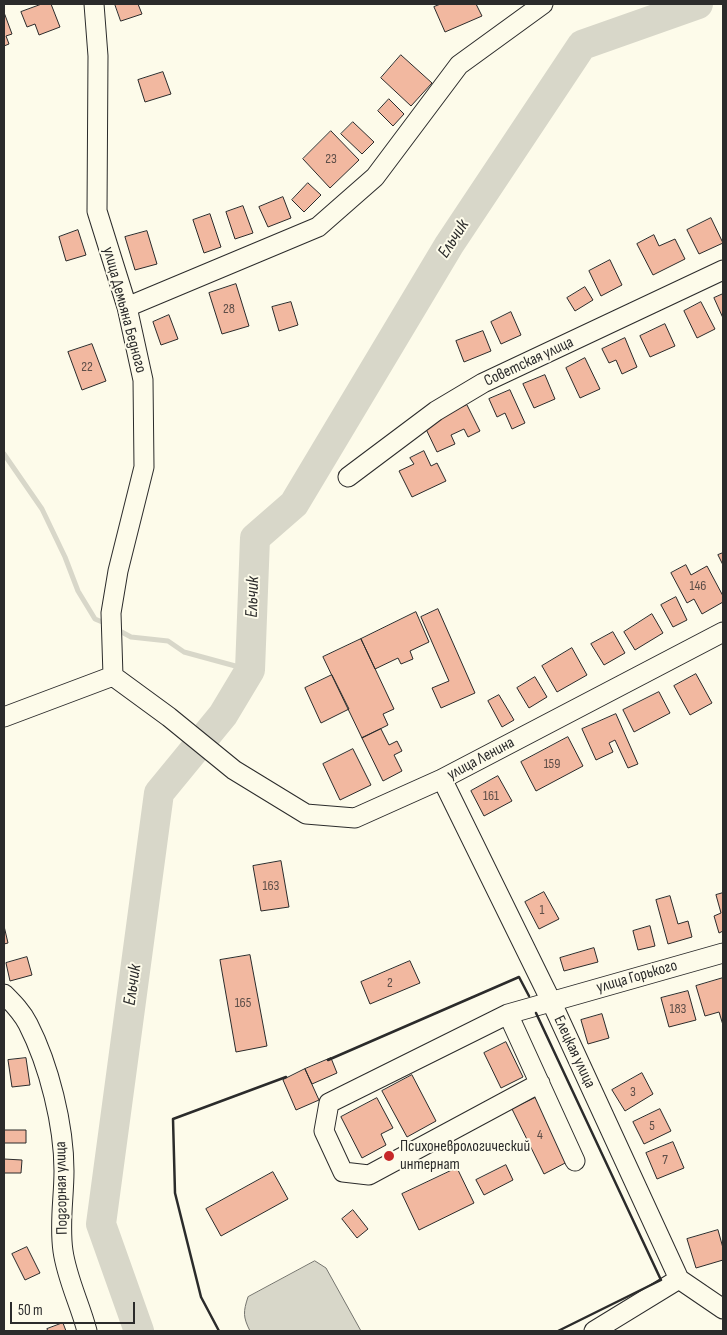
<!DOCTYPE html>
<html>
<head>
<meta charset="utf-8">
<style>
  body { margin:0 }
  #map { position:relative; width:727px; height:1335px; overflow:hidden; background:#fdfbea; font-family:"Sofia Sans Condensed",sans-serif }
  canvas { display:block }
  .frame { position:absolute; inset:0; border:5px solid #2b2b2b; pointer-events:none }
  .scale { position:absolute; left:10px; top:1302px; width:125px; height:22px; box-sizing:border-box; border:2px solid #2b2b2b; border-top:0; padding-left:6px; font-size:15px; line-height:18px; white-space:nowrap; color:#2b2b2b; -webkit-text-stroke:4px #fdfbea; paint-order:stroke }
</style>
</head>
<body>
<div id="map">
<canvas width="727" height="1335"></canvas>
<div class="frame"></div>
<div class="scale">50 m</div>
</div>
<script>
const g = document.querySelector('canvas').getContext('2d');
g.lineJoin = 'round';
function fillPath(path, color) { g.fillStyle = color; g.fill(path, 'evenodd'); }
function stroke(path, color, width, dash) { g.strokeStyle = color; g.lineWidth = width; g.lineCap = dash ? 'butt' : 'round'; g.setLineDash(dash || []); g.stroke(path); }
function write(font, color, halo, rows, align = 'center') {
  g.font = font + ' "Sofia Sans Condensed",sans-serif'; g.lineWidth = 4; g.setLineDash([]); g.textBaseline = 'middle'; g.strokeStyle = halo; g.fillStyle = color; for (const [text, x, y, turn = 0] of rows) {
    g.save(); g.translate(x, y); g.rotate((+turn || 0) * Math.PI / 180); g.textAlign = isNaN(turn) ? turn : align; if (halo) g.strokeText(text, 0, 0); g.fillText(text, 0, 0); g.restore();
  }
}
const water = new Path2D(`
  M 315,1261 L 326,1268 L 361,1331 L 250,1331 C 243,1317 243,1312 248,1297 Z`);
fillPath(water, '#d8d7c9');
stroke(water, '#74746e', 1);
stroke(new Path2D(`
  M 4,454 L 42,509 L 65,557 L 78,591 L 95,619 L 107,624
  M 116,629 L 131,637 L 168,641 L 184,652 L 250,670`), '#d8d7c9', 5);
stroke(new Path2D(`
  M 139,1331 L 101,1224 L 159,793 L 223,715 L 250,670 L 255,538 L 294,504 L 449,245 L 582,45 L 698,4`), '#d8d7c9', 30);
const building = new Path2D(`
  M 42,4 L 51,4 L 60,27 L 39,35 L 35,24 L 27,27 L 21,12 Z
  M 115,4 L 138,4 L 142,14 L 121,21 Z
  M 441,4 L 476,4 L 482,16 L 445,32 L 434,7 Z
  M 5,15 L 12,34 L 6,36 L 9,44 L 4,46 L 4,16 Z
  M 401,55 L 432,83 L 411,106 L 381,78 Z
  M 163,72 L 171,94 L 145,102 L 138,80 Z
  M 389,99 L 404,114 L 393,126 L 378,111 Z
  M 353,122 L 374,142 L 362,154 L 341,134 Z
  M 331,131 L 359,160 L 330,188 L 303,159 Z
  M 308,183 L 321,195 L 304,212 L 292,200 Z
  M 283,197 L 291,218 L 268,227 L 259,207 Z
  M 243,206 L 253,233 L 235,239 L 226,212 Z
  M 210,214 L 221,247 L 204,253 L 193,220 Z
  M 711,218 L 723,243 L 699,254 L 687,230 Z
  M 78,230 L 86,255 L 66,261 L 59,237 Z
  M 147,231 L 157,264 L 135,270 L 125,237 Z
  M 654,235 L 659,246 L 675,239 L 685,259 L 653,275 L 637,244 Z
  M 610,260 L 622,285 L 601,296 L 589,271 Z
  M 236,284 L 249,326 L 222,334 L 209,293 Z
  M 585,287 L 593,300 L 575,311 L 567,298 Z
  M 723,294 L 723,318 L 714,298 Z
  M 291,302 L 298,325 L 279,331 L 272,307 Z
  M 701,302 L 715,329 L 697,338 L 684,311 Z
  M 511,312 L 521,335 L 501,344 L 491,322 Z
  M 169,315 L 178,339 L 161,345 L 153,322 Z
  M 665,324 L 675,346 L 650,357 L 640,336 Z
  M 483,331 L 491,351 L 464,362 L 456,341 Z
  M 625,338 L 637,367 L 622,374 L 616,360 L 609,363 L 602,349 Z
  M 92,344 L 106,381 L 82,390 L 68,352 Z
  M 585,358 L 600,389 L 580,398 L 566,368 Z
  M 545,375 L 555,399 L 534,408 L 523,384 Z
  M 510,390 L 525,423 L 512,429 L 505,413 L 497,417 L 489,399 Z
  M 467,405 L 480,431 L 468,437 L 464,429 L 451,435 L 455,444 L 437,452 L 424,425 Z
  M 424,451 L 431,466 L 437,463 L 446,481 L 412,497 L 399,471 L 414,464 L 410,458 Z
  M 723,553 L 723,565 L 718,555 Z
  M 686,565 L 691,575 L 707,566 L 723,596 L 723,602 L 702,614 L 694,599 L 687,603 L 671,573 Z
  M 676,597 L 687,620 L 673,627 L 661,605 Z
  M 438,609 L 475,693 L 441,708 L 432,688 L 449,681 L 421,617 Z
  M 416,612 L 429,642 L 410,651 L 413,659 L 401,664 L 398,658 L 375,669 L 361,639 Z
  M 652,614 L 663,633 L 635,650 L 624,632 Z
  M 613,632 L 625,653 L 604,665 L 591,644 Z
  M 361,639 L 394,709 L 383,714 L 388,725 L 362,738 L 323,657 Z
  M 572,648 L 587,675 L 557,692 L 542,666 Z
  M 696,674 L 712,703 L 690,715 L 674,686 Z
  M 332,675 L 349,709 L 321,723 L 305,688 Z
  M 535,677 L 547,697 L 529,708 L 517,688 Z
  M 659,692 L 670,713 L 634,732 L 623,710 Z
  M 499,695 L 514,720 L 502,727 L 488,701 Z
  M 616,714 L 638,764 L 628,768 L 615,740 L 609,743 L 613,752 L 596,760 L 582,729 Z
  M 381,729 L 389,745 L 397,741 L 402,751 L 394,755 L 402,771 L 383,781 L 362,738 Z
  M 568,737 L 583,766 L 536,791 L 521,762 Z
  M 353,749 L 371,785 L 340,800 L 323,764 Z
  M 498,776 L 512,801 L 484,816 L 471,791 Z
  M 281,861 L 289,907 L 261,911 L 253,866 Z
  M 544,892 L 559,919 L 539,929 L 525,902 Z
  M 723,893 L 723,931 L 719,933 L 714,916 L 721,913 L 716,895 Z
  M 670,896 L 678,924 L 688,921 L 692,937 L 668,944 L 656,900 Z
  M 4,926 L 8,943 L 4,944 Z
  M 650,926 L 655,946 L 638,950 L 633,931 Z
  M 594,948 L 598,962 L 564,971 L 560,958 Z
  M 250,955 L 267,1046 L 236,1052 L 220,960 Z
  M 27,957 L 32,975 L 10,981 L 6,963 Z
  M 410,961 L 420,983 L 370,1004 L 361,982 Z
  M 723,978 L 723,1025 L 719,1012 L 705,1016 L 696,986 Z
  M 688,991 L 696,1020 L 669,1027 L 661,998 Z
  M 602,1014 L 609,1038 L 588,1044 L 581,1020 Z
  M 506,1042 L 523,1077 L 501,1088 L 484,1053 Z
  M 26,1058 L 30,1085 L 12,1087 L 8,1060 Z
  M 331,1058 L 337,1073 L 312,1084 L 305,1069 Z
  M 305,1069 L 319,1100 L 296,1110 L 283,1080 Z
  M 642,1073 L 653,1094 L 625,1111 L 612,1090 Z
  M 412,1075 L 436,1121 L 407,1137 L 382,1091 Z
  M 537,1097 L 569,1161 L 544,1174 L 512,1109 Z
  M 377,1098 L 393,1128 L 381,1134 L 386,1145 L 362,1158 L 341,1117 Z
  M 660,1109 L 671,1131 L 644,1144 L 633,1122 Z
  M 4,1130 L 26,1130 L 26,1143 L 4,1143 Z
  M 673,1142 L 684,1168 L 657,1179 L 646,1153 Z
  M 4,1159 L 22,1160 L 21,1173 L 4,1173 Z
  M 506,1165 L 513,1180 L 484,1195 L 476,1180 Z
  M 457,1168 L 474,1203 L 419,1230 L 402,1194 Z
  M 273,1172 L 288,1199 L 221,1236 L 206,1209 Z
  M 353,1210 L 368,1229 L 357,1238 L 342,1219 Z
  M 718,1230 L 723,1248 L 723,1260 L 696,1268 L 687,1239 Z
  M 27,1247 L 40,1273 L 25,1280 L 12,1254 Z
  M 63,1323 L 66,1331 L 48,1331 L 47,1329 Z`);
fillPath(building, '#f2b8a0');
stroke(building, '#2b2b2b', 1);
const minor = new Path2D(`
  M 94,4 L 98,56 L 97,211 L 127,307 L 143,380 L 144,467 L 118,571 L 111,613 L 113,676
  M 127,307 L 318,227 L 375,177 L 459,65 L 543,4
  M 348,477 L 436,411 L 483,383 L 723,270
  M 4,717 L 113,676 L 169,717 L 234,770 L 306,814 L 355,818 L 442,779 L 723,632
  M 442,779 L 551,1001 L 679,1279 L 723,1309
  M 4,994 C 13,1003 22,1012 28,1024 C 49,1065 64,1125 64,1171 C 64,1198 59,1224 63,1251 C 67,1279 80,1304 87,1331
  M 508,1014 L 575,1161
  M 540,1083 L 369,1175 L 343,1172 L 324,1131 L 329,1103 L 508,1014 L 723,953
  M 594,1331 L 679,1279`);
stroke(minor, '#2b2b2b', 21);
stroke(minor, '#fdfbea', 19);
stroke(new Path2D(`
  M 536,1013 L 661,1280 L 558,1331
  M 328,1060 L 519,977 L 529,996
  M 219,1331 L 201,1297 L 175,1193 L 173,1119 L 286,1077`), '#2b2b2b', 2.5);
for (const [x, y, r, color] of [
  [389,1156,6,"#c62828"]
]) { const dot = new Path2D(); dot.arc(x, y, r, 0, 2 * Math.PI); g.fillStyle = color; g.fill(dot); stroke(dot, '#fdfbea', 2); }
write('14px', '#5d4e48', null, [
  ["23",331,159],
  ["28",229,309],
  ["22",87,367],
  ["146",698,586],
  ["159",552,764],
  ["161",491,796],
  ["163",271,886],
  ["1",542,910],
  ["2",390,983],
  ["165",243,1003],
  ["183",678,1009],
  ["3",633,1092],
  ["5",652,1126],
  ["4",540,1135],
  ["7",665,1160]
]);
write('16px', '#2b2b2b', '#fdfbea', [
  ["улица Демьяна Бедного",124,310,75],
  ["Советская улица",529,362,-25],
  ["улица Ленина",481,759,-28],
  ["улица Горького",637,977,-16],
  ["Елецкая улица",574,1052,65],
  ["Подгорная улица",62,1188,-91]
]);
write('16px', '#2b2b2b', '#fdfbea', [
  ["Психоневрологический",400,1147],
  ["интернат",400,1165]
], 'left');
write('italic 18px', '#2b2b2b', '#fdfbea', [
  ["Ельчик",454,239,-57],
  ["Ельчик",253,597,-88],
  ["Ельчик",133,985,-82]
]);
</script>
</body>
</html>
